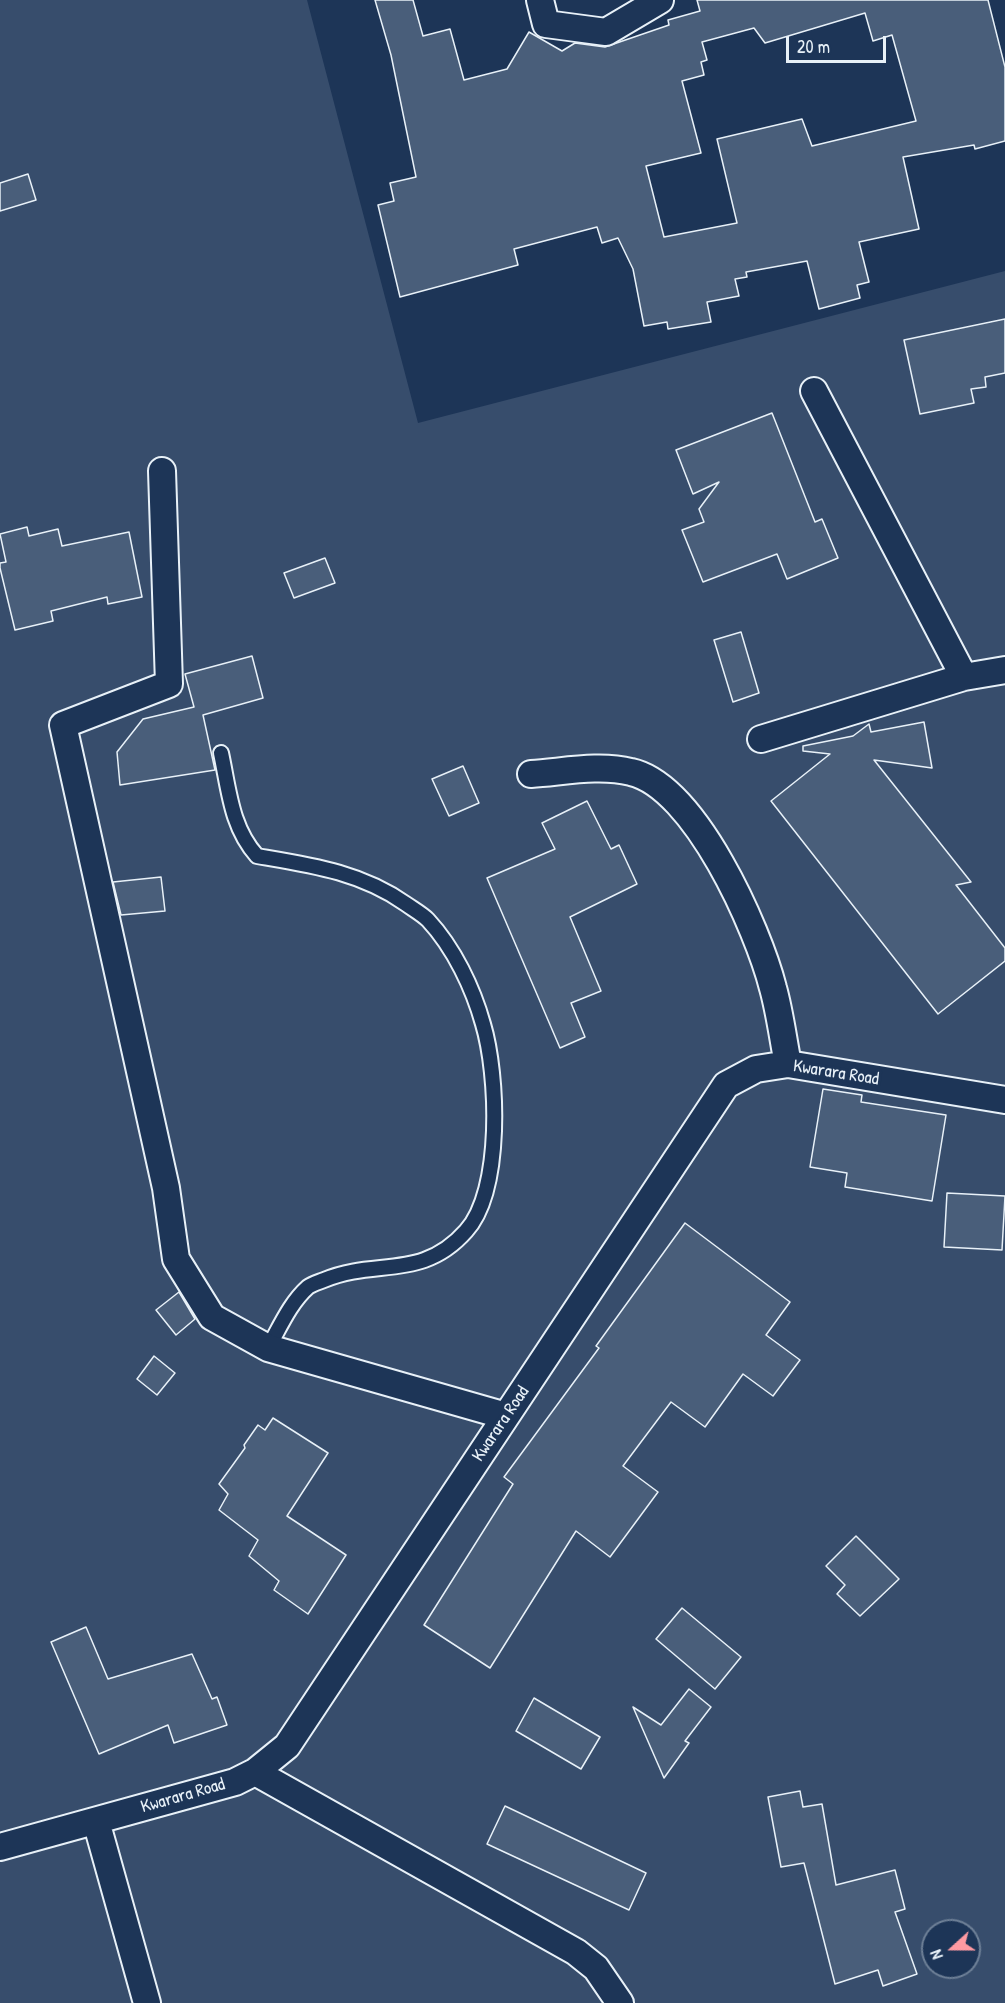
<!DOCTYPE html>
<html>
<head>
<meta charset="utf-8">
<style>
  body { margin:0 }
  #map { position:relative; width:1005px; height:2003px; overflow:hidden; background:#1d3557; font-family:"Patrick Hand",sans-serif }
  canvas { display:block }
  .north { position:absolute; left:921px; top:1919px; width:60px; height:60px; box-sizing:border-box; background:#1d3557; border:2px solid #6e8097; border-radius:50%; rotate:249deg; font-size:16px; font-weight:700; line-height:24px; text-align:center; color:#e8f1f8 }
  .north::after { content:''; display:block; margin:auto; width:21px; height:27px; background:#ff9aa2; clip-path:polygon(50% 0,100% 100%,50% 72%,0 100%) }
  .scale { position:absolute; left:786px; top:36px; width:100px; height:27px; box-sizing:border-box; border:3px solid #e8f1f8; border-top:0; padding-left:8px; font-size:18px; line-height:21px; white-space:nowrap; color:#e8f1f8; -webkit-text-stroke:4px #1d3557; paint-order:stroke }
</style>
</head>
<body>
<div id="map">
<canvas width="1005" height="2003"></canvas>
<div class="north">N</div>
<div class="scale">20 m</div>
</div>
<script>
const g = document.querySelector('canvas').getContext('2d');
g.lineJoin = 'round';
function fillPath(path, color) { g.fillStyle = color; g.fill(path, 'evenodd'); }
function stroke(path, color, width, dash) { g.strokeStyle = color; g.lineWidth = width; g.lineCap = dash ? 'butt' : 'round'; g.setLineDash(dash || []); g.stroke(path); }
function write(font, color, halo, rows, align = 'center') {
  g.font = font + ' "Patrick Hand",sans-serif'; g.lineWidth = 6; g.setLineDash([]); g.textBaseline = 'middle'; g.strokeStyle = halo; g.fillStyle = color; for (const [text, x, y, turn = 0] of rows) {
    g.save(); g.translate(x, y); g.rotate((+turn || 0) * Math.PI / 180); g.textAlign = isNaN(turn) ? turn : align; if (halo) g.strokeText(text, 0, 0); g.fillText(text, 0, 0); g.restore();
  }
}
fillPath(new Path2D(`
  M 0,0 L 307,0 L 418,423 L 1005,271 L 1005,2003 L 0,2003 ZM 933,1931 L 969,1931 L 969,1967 L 933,1967 Z`), '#374d6c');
const building = new Path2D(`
  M 375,0 L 413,0 L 423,36 L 450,29 L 464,80 L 507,69 L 529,32 L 562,51 L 575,43 L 605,47 L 669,25 L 668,20 L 700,11 L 697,0 L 988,0 L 1005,67 L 1005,141 L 975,149 L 974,145 L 903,157 L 919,229 L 859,242 L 869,282 L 857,285 L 860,298 L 819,309 L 807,261 L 746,272 L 747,277 L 735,279 L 739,296 L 707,302 L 711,322 L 668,329 L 667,322 L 644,326 L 633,269 L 618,238 L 602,243 L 597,227 L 514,249 L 518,265 L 400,297 L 378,205 L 394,201 L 390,183 L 416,177 L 391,55 ZM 865,13 L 873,41 L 892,35 L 916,121 L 812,146 L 802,119 L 717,139 L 737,223 L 664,237 L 646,166 L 701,153 L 682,81 L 704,75 L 701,62 L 707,60 L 702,42 L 754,28 L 765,43 Z
  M 28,174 L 36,200 L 0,211 L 0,183 Z
  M 1005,319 L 1005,373 L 985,377 L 986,387 L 971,389 L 974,403 L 920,414 L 904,340 Z
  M 772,413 L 815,522 L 822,519 L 838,558 L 787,579 L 777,554 L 703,582 L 682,530 L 704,522 L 699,509 L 719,482 L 693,494 L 676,450 Z
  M 27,527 L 29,536 L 58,529 L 62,546 L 129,532 L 142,597 L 108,604 L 107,597 L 51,611 L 53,621 L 15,630 L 0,568 L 0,563 L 6,562 L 0,534 Z
  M 325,558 L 335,583 L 294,598 L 284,573 Z
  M 741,632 L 759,693 L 733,702 L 714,640 Z
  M 252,656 L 263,698 L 203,715 L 215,770 L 120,785 L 117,752 L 143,719 L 194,707 L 185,674 Z
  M 924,722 L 932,768 L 874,760 L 971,882 L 956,885 L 1005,948 L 1005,961 L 938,1014 L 771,801 L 830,754 L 803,751 L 803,746 L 853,736 L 869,724 L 871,732 Z
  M 463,766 L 479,803 L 449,816 L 432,779 Z
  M 587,801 L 611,849 L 619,845 L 637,884 L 570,917 L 601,991 L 571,1003 L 585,1037 L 560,1048 L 487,878 L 555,849 L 542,823 Z
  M 161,877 L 165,911 L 121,915 L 113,882 Z
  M 823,1089 L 862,1095 L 861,1102 L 946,1115 L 932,1201 L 845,1187 L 847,1173 L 810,1167 Z
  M 947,1193 L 1005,1196 L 1002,1250 L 944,1247 Z
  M 685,1223 L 790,1302 L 766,1335 L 800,1360 L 773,1396 L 743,1374 L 705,1427 L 671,1402 L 623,1466 L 658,1492 L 610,1557 L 576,1531 L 490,1668 L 424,1625 L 513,1484 L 504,1477 L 599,1348 L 596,1346 Z
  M 179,1292 L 195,1319 L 176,1335 L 156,1310 Z
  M 154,1356 L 175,1373 L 157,1395 L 137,1379 Z
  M 273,1418 L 328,1453 L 287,1516 L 346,1555 L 308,1614 L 274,1590 L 279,1581 L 249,1556 L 258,1540 L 219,1510 L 228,1494 L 219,1484 L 245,1448 L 244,1445 L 258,1425 L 265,1430 Z
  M 856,1536 L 899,1579 L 860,1616 L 837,1594 L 845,1585 L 826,1566 Z
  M 682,1608 L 741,1657 L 715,1689 L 656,1639 Z
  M 86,1627 L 108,1679 L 192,1654 L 212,1699 L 217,1697 L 227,1725 L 174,1743 L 168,1725 L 99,1754 L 51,1642 Z
  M 689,1689 L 711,1707 L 685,1741 L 689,1743 L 664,1778 L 633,1707 L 661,1725 Z
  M 534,1698 L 600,1737 L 581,1769 L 516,1731 Z
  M 800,1791 L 803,1807 L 822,1804 L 836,1885 L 895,1870 L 905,1909 L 895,1912 L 917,1974 L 883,1986 L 878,1970 L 835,1984 L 804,1863 L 781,1867 L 768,1797 Z
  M 505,1806 L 646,1873 L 629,1910 L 487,1844 Z`);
fillPath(building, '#495e7a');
stroke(building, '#e8f1f8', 1.5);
const lane = new Path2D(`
  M 221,753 C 229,790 231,827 257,856 C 310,865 361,872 406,904 C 413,909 422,914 428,920 C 454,948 473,988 483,1024 C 498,1074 503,1190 466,1231 C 422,1281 376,1258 324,1280 C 319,1282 312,1284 308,1287 C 290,1303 280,1327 268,1348`);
const street = new Path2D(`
  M 540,0 L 546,24 L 606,32 L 660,0
  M 814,391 L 964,677
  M 162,471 L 169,684 L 63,725 L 166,1188 L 176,1259 L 212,1317 L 268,1348 L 506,1416
  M 761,739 L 964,677 L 1005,670
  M 531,774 C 563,772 599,764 631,772 C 695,786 758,929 773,988 C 780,1013 783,1039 788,1064
  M 255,1772 L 576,1952 L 596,1968 L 620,2003
  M 96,1821 L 147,2003
  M 0,1847 L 235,1782 L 255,1772 L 287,1746 L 726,1085 L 756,1069 L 788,1064 L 1005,1100`);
stroke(lane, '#e8f1f8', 18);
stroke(street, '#e8f1f8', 30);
stroke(lane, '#1d3557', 14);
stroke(street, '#1d3557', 26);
write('18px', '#e8f1f8', '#1d3557', [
  ["Kwarara Road",836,1073,9],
  ["Kwarara Road",501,1424,-56],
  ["Kwarara Road",183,1796,-16]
]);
</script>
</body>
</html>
